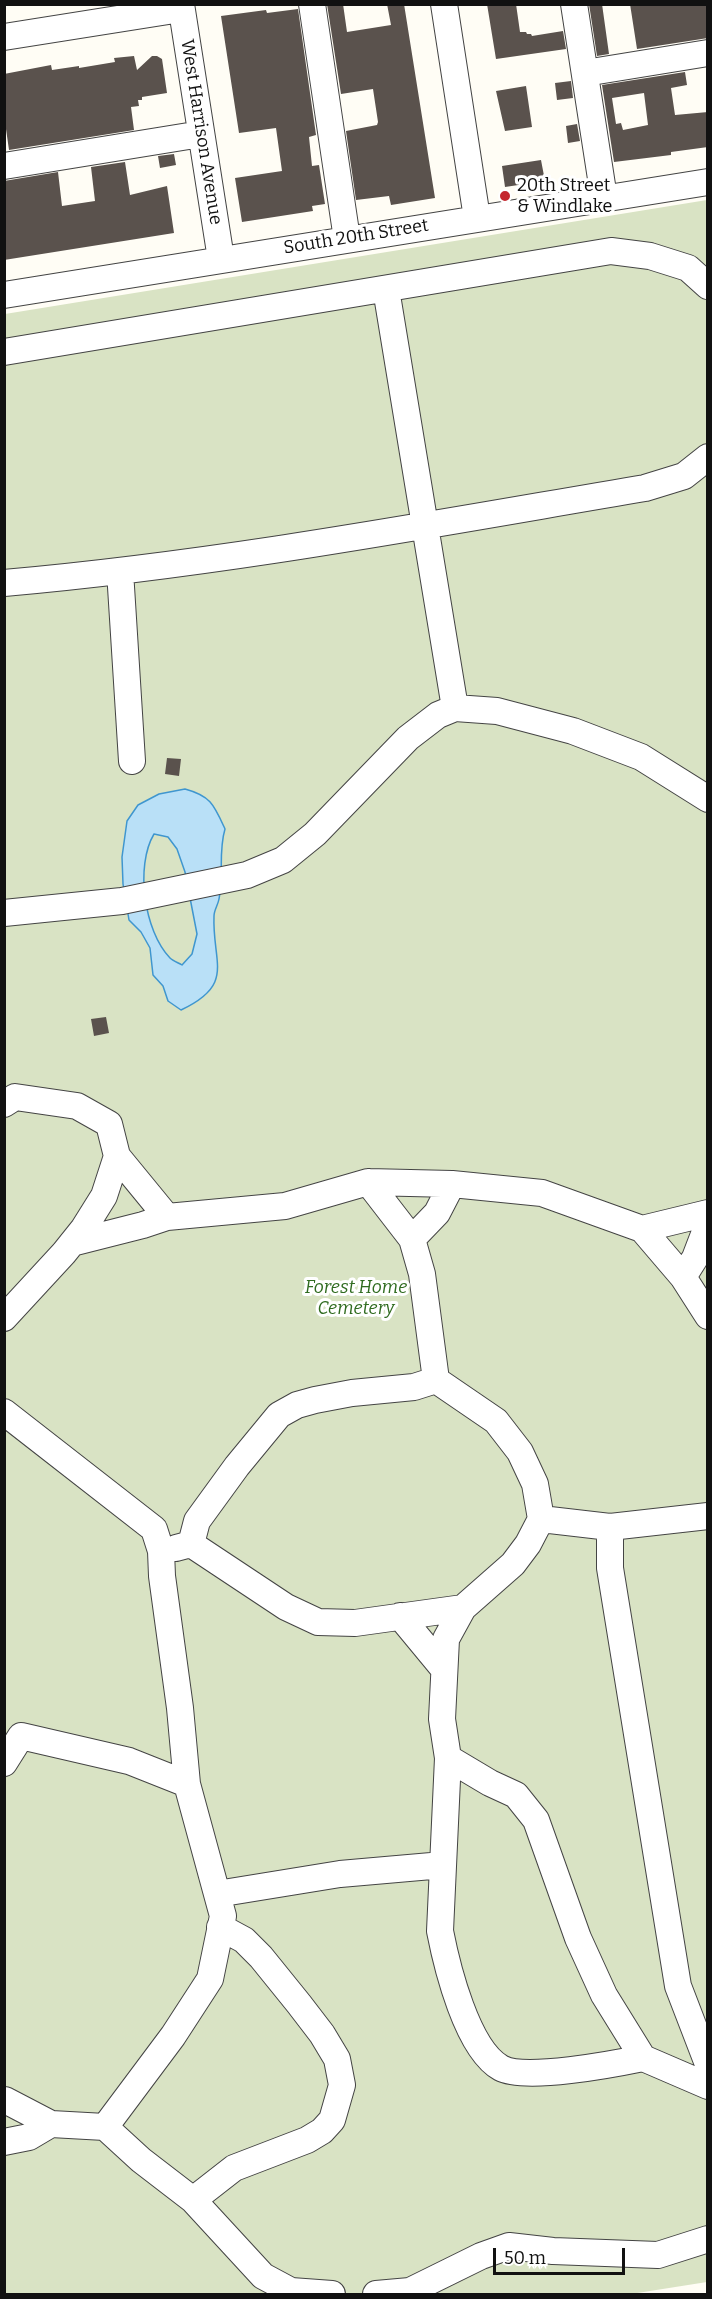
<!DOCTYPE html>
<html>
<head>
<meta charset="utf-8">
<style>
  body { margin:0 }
  #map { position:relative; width:712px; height:2299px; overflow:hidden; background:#fffdf5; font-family:Bitter,serif }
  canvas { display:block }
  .frame { position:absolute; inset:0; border:6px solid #111; pointer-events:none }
  .scale { position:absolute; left:493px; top:2248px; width:132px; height:27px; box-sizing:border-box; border:3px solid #111; border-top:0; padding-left:8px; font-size:18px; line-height:21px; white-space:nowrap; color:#111; -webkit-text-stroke:4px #fff; paint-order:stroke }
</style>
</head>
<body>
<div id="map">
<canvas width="712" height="2299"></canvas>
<div class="frame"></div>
<div class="scale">50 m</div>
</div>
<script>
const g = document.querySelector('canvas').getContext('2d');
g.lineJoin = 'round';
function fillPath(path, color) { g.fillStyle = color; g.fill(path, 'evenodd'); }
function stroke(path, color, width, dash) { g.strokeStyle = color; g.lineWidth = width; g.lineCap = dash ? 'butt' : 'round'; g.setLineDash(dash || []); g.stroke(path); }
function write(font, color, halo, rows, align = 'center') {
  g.font = font + ' Bitter,serif'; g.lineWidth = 6; g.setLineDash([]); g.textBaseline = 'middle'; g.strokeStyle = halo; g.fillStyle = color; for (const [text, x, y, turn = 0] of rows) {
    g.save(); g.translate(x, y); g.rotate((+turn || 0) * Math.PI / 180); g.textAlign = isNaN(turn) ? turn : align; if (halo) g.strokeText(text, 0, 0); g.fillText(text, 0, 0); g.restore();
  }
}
fillPath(new Path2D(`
  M 707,200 L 707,2282 L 631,2294 L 5,2294 L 5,314 Z`), '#d9e3c4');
const water = new Path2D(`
  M 185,789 C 211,796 214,805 225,829 C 218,852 224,875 219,899 C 218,905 214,910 214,916 C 212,963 236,984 181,1010 L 168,1001 L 163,986 L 153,975 L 150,948 L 141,932 L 129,920 L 123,884 L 122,857 L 127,821 L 138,805 L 159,794 ZM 154,834 L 168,837 L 177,849 L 185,872 L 197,934 L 192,954 L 182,965 C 179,963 173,961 170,958 C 144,931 135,866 154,834 Z`);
fillPath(water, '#b9e0f7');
stroke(water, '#3f96cf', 1.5);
fillPath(new Path2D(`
  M 327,4 L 343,4 L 347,32 L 391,25 L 387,4 L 404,4 L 435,198 L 391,205 L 389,196 L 356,200 L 346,131 L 377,125 L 378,122 L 373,89 L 341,94 Z
  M 487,4 L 516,4 L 520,32 L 526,32 L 527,34 L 531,34 L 532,36 L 563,31 L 566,49 L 496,59 Z
  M 589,4 L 602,4 L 609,54 L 597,56 Z
  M 630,4 L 706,4 L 708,38 L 637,49 Z
  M 298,9 L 316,135 L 309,137 L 312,166 L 319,165 L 325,204 L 312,206 L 313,211 L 242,222 L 235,178 L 282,171 L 276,128 L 239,133 L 221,16 L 266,10 L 267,13 Z
  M 134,56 L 137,70 L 152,56 L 157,56 L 162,59 L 167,93 L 142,97 L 142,100 L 138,100 L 139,106 L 131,107 L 134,130 L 9,150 L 4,115 L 4,74 L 51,65 L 52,70 L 79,66 L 79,68 L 115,62 L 114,58 Z
  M 685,72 L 687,85 L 671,88 L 675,115 L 708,112 L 708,147 L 671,152 L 671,155 L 614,162 L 602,85 ZM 644,93 L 648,125 L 623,130 L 621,123 L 616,124 L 612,98 Z
  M 571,81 L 573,98 L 557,100 L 555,83 Z
  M 526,86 L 532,127 L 505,131 L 496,91 Z
  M 577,124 L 580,141 L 568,143 L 566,126 Z
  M 174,154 L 176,165 L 160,168 L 158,156 Z
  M 541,160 L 545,181 L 505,187 L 502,166 Z
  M 125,162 L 130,195 L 167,186 L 174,233 L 4,260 L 4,181 L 58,172 L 62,206 L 95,201 L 91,167 Z
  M 167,758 L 181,759 L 179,776 L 165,774 Z
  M 106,1017 L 109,1033 L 94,1036 L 91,1019 Z`), '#5a524d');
const minor = new Path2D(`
  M 181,4 L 221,259
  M 312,4 L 347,239
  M 444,4 L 477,218
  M 574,4 L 604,198
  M 4,37 L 181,9
  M 585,73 L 708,53
  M 4,166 L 201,134
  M 386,289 L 455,708
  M 4,295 L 708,182
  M 4,352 L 611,251 L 650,256 L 688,268 L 708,286
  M 120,571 L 132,761
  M 4,583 C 220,564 432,524 645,488 L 684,476 L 708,457
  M 4,913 L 122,901 L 247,875 L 283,860 L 315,834 L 408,738 L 438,715 L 455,708 L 497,711 L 573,731 L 641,757 L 708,799
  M 4,1104 L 15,1097 L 77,1106 L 109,1124 L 117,1156 L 104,1196 L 84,1228 L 64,1253 L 4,1318
  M 117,1156 L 167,1217 L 285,1206 L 368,1182 L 452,1184 L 542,1193 L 642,1229 L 683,1277 L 708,1316
  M 368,1182 L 412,1239
  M 452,1184 L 437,1213 L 412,1239 L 422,1274 L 436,1380 L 496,1421 L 520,1452 L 535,1484 L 541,1519 L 610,1527 L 708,1516
  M 642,1229 L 708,1213
  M 72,1243 L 143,1225 L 167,1217
  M 683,1277 L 695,1258 L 708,1224
  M 4,1412 L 154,1529 L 161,1551 L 162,1576 L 180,1708 L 187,1784
  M 610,1527 L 610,1568 L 678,1986 L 708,2064
  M 191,1544 L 286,1607 L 318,1622 L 355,1623 L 463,1608 L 513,1564 L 528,1544 L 541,1519
  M 176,1548 L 191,1544 L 197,1521 L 237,1466 L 279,1415 L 297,1405 L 315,1400 L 352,1393 L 414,1387 L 436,1380
  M 463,1608 L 446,1639 L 442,1719 L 448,1758 L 490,1783 L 516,1795 L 536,1820 L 578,1938 L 604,1995 L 643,2058 L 708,2086
  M 400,1616 L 443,1668
  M 448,1758 L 440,1931 C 447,1967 467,2049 501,2068 C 525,2081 614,2064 643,2058
  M 4,1763 L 21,1736 L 129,1761 L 187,1784 L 223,1916 L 210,1979 L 173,2036 L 105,2127 L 51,2124 L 5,2100
  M 217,1894 L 340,1874 L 443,1865
  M 105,2127 L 141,2160 L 193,2200 L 234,2168 L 307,2140 L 322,2131 L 332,2120 L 342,2085 L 337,2059 L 322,2034 L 299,2004 L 261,1957 L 244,1940 L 220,1927
  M 4,2142 L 29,2137 L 51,2124
  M 193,2200 L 263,2276 L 291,2291 L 332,2294
  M 376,2294 L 410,2291 L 481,2256 L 509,2246 L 553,2251 L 658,2255 L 708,2239`);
stroke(minor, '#444', 28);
stroke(minor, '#fff', 26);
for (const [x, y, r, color] of [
  [505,196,6,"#c4262e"]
]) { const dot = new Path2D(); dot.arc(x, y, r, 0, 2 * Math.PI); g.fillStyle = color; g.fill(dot); stroke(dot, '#fff', 2); }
write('18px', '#111', '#fff', [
  ["West Harrison Avenue",201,132,81],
  ["South 20th Street",356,237,-9]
]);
write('18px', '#111', '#fff', [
  ["20th Street",517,186],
  ["& Windlake",517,207]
], 'left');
write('italic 18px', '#2f6b1f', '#fff', [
  ["Forest Home",356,1288],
  ["Cemetery",356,1309]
]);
</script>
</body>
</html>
